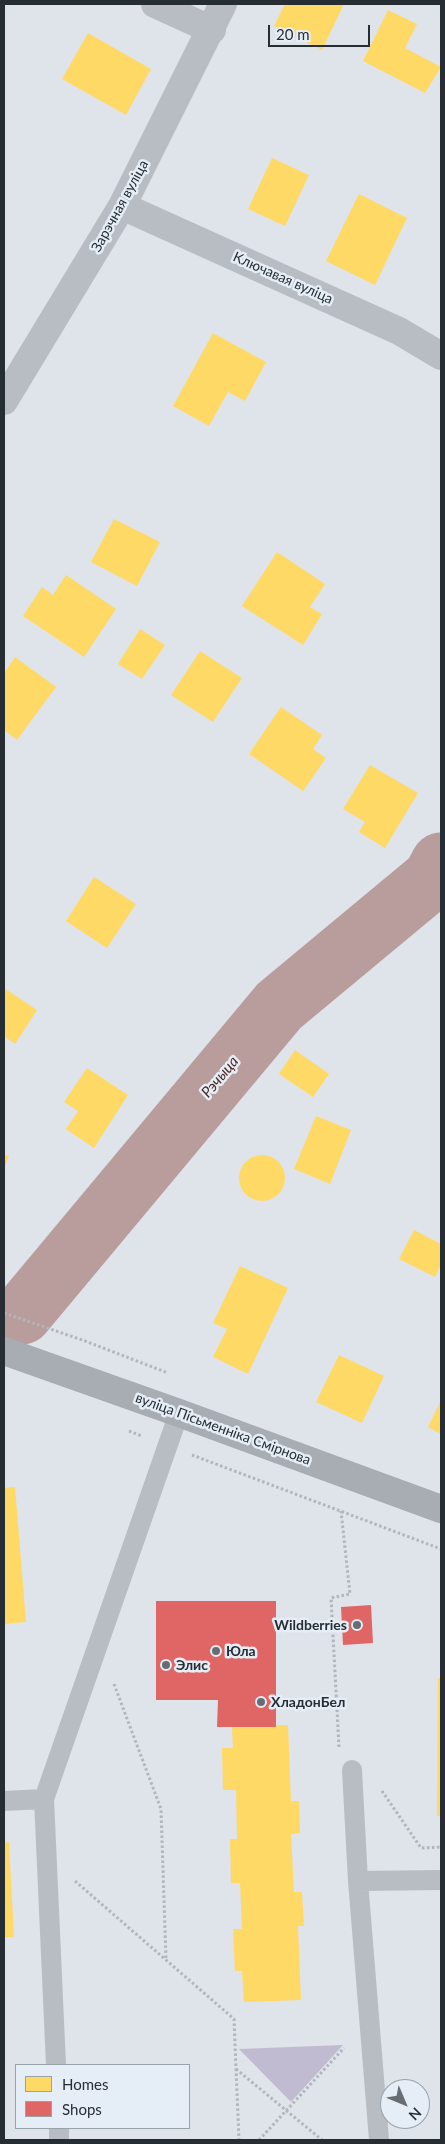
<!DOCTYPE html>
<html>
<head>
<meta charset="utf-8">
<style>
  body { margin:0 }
  #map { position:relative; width:445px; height:2144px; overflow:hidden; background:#dfe3ea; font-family:Lato,sans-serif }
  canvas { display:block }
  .frame { position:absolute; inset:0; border:5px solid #272e33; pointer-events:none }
  .legend { position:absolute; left:15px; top:2064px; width:175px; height:65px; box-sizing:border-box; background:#e5edf7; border:1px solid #99a1a9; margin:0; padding:6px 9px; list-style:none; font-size:15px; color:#272e33 }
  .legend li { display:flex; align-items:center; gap:10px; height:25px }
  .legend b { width:25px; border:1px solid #99a1a9 }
  .north { position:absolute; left:380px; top:2079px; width:50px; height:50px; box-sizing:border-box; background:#e5edf7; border:1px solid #99a1a9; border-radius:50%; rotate:135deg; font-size:14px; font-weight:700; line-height:20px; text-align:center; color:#272e33 }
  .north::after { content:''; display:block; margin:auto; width:18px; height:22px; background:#676d73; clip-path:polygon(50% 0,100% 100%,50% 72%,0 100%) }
  .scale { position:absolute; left:268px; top:25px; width:102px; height:22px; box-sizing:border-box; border:2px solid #272e33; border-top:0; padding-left:6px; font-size:15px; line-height:18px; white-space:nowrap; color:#272e33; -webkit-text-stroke:4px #e5edf7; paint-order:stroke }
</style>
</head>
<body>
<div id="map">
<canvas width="445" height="2144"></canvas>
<div class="frame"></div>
<ul class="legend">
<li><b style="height:14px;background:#ffd966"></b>Homes</li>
<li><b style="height:14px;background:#e06666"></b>Shops</li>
</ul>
<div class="north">N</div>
<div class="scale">20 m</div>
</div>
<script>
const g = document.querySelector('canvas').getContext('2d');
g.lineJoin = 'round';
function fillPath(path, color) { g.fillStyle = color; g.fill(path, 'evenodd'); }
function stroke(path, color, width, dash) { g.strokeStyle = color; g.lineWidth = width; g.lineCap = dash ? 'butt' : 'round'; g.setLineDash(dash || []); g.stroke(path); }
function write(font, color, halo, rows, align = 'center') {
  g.font = font + ' Lato,sans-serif'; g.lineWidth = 5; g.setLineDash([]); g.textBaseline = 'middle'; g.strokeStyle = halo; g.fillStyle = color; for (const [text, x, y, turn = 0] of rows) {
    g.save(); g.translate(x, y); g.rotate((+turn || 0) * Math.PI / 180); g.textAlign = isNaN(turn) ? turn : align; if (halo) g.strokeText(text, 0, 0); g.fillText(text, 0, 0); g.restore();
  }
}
fillPath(new Path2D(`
  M 343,2045 L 291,2102 L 239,2049 Z`), '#c1bbd1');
fillPath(new Path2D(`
  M 285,4 L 344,4 L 322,50 L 274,26 Z
  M 388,10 L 417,24 L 405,48 L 441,67 L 425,93 L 363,61 Z
  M 88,33 L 151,69 L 126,115 L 62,79 Z
  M 272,158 L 309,175 L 285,226 L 248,209 Z
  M 359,194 L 407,218 L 375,285 L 326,261 Z
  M 213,333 L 266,362 L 245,401 L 228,392 L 209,426 L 173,406 Z
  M 114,519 L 160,542 L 137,586 L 91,562 Z
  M 277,552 L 325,584 L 310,607 L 322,614 L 303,645 L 242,606 Z
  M 66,575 L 116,609 L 84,657 L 23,616 L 42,587 L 53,595 Z
  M 140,629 L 165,645 L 142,679 L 118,664 Z
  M 200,651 L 242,678 L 213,722 L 171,695 Z
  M 15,657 L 56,687 L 17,740 L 4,730 L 4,673 Z
  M 281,707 L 322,735 L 313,749 L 326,758 L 303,791 L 249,754 Z
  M 370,765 L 418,793 L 385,848 L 359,832 L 365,822 L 343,809 Z
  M 94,877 L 136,904 L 107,948 L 66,921 Z
  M 4,988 L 37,1010 L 15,1044 L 4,1036 Z
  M 295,1050 L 329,1074 L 313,1097 L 279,1074 Z
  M 87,1068 L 128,1095 L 94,1148 L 66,1129 L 78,1111 L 64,1102 Z
  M 316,1116 L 351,1130 L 330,1184 L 294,1169 Z
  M 4,1155 L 9,1156 L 4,1170 Z
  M239 1178a23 23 0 1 1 46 0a23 23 0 1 1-46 0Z
  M 414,1230 L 441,1244 L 441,1264 L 435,1277 L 399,1259 Z
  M 240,1266 L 288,1288 L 248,1374 L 213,1357 L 227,1329 L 213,1323 Z
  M 339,1355 L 384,1376 L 362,1423 L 316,1402 Z
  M 441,1400 L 441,1434 L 428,1427 Z
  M 15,1487 L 26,1622 L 4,1624 L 4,1488 Z
  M 438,1678 L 441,1678 L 441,1816 L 437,1816 Z
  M 288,1725 L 291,1801 L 299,1801 L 300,1833 L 291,1834 L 294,1892 L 302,1892 L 304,1926 L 298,1926 L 301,2000 L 244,2002 L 242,1971 L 235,1971 L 233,1929 L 242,1929 L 240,1883 L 231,1883 L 230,1839 L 237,1839 L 236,1790 L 223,1790 L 222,1748 L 233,1748 L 232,1727 Z
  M 9,1842 L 14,1937 L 4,1937 L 4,1843 Z`), '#ffd966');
fillPath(new Path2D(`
  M 156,1601 L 276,1601 L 276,1727 L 217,1727 L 218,1700 L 156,1700 Z
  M 371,1605 L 373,1643 L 343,1645 L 341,1607 Z`), '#e06666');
stroke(new Path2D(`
  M 22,1314 L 279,1006 L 433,878 L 441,863`), '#b99d9c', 61);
stroke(new Path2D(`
  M 4,1313 L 85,1341 L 168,1373
  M 129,1431 L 142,1436
  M 192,1455 L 441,1549
  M 114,1684 L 161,1809 L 166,1959
  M 339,1747 L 331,1598 L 350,1594 L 341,1511
  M 382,1791 L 421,1848 L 441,1847
  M 75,1881 L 234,2019 L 239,2140
  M 236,2069 L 322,2140
  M 259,2140 L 344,2048`), '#b0b6bc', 3, [2.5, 2.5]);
stroke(new Path2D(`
  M 352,1770 L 358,1881 L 379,2140
  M 4,1801 L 44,1799
  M 358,1881 L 441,1880
  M 56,2065 L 44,1799 L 179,1413
  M 59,2128 L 59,2140`), '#b8bdc3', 20);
stroke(new Path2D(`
  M 155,4 L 212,30
  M 122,206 L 399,331 L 441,356
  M 4,401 L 122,206 L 223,4`), '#b8bdc3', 28);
stroke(new Path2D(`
  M 4,1351 L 179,1413 L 441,1509`), '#a8adb4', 28);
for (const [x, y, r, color] of [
  [357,1625,5,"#676d73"],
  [216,1651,5,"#676d73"],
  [166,1665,5,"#676d73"],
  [261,1702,5,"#676d73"]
]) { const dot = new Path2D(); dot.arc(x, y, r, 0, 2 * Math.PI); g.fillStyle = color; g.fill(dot); stroke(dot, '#e5edf7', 2); }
write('14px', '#272e33', '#e5edf7', [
  ["Зарэчная вуліца",120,206,-61],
  ["Ключавая вуліца",283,278,24],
  ["вуліца Пісьменніка Смірнова",223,1429,20]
]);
write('bold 14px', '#272e33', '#e5edf7', [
  ["Wildberries",347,1625,"right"],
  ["Юла",226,1651],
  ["Элис",176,1665],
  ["ХладонБел",271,1702]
], 'left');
write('italic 15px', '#502620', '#e5edf7', [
  ["Рэчыца",220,1077,-50]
]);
</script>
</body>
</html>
